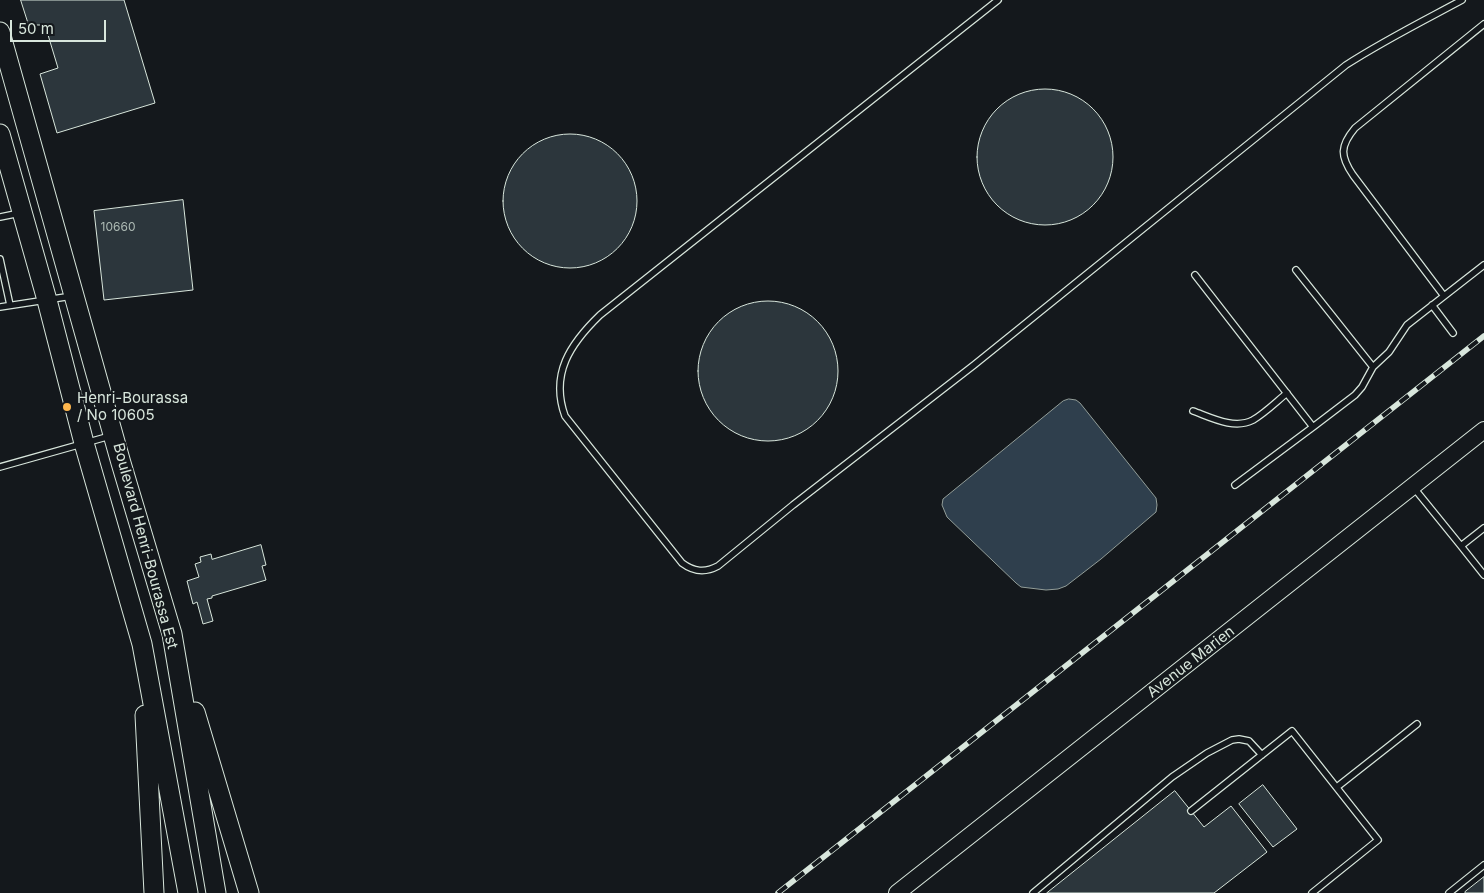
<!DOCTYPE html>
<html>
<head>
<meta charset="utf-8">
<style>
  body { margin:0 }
  #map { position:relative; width:1484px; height:893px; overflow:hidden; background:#14181c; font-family:Inter,sans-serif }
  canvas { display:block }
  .scale { position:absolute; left:10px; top:20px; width:96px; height:22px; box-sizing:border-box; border:2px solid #d8e6dc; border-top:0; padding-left:6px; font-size:15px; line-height:18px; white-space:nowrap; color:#d8e6dc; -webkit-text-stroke:4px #14181c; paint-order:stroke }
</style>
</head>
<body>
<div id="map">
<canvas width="1484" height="893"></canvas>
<div class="scale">50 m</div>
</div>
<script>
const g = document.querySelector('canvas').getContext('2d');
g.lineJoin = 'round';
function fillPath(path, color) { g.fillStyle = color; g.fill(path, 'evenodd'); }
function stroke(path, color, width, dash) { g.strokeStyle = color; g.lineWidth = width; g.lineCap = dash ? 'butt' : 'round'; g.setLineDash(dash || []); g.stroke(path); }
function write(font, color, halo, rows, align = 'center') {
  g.font = font + ' Inter,sans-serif'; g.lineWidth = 4; g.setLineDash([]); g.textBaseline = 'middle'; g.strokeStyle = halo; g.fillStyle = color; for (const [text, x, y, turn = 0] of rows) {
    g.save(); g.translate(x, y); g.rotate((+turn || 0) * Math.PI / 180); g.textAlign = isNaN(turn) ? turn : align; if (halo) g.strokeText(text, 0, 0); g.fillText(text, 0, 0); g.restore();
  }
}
const water = new Path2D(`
  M 1069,399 L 1076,400 L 1080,403 L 1156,498 L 1157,505 L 1156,512 L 1101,559 L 1066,586 L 1058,589 L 1046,590 L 1021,587 L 1016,583 L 947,517 L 942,505 L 943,499 L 1063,401 Z`);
fillPath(water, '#2f3f4d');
stroke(water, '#939e99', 1);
const building = new Path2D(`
  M 21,0 L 124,0 L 155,103 L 57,133 L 40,74 L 58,68 L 45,25 L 29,25 Z
  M977 157a68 68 0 1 1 136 0a68 68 0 1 1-136 0Z
  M503 201a67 67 0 1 1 134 0a67 67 0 1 1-134 0Z
  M 183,200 L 193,290 L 104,300 L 94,211 Z
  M698 371a70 70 0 1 1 140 0a70 70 0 1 1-140 0Z
  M 261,545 L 266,565 L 262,566 L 266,580 L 212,596 L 212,598 L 207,599 L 213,621 L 203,624 L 197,602 L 193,604 L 187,581 L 199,577 L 195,564 L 201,562 L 200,557 L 211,554 L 212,559 Z
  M 1263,785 L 1297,829 L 1273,847 L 1239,804 Z
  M 1175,791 L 1204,827 L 1231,806 L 1267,852 L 1214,893 L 1047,893 Z
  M 1484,877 L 1484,893 L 1465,893 L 1465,892 Z`);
fillPath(building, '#2c363c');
stroke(building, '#d8e6dc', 1);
const lane = new Path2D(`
  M 998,0 L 600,315 C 570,344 550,374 565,416 L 682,563 C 694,572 705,573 718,566 L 793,505 L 974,365 L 1346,65 C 1383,41 1423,21 1462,0
  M 0,217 L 20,213
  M 0,259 L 10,305
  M 1195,275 L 1313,427 L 1355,395 L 1362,387 L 1373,367 L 1296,270
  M 1444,296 L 1353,175 C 1340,156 1340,146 1355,128 L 1484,24
  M 1432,305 L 1453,333
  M 0,307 L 72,296
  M 1373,367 L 1389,352 L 1407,325 L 1484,265
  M 1193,411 C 1210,417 1234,430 1253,420 C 1265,413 1276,402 1287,393
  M 0,467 L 110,436
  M 1235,485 L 1313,427
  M 1414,488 L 1461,546 L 1484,528
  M 1461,546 L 1484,575
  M 1337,787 L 1417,724
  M 1191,811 L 1292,731 L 1378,840 L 1312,893
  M 1033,893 L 1172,777 L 1207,753 L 1232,740 L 1239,739 L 1249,741 L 1262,755
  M 1449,893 L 1484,865`);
const secondary = new Path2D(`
  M 897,893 L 1484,430`);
const primary = new Path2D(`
  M 0,32 L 121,463 L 172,634 L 216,893
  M 0,134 L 47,300 L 84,443 L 142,644 L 188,893
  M 195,712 L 249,893
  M 145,715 L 154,893`);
stroke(lane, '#d8e6dc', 8);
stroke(secondary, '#d8e6dc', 18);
stroke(primary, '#d8e6dc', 21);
stroke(lane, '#14181c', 5.5);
stroke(secondary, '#14181c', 16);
stroke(primary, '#14181c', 19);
const rail = new Path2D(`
  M 778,893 L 1484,336`);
stroke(rail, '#d8e6dc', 5.5);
stroke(rail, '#14181c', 4, [11]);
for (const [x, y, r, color] of [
  [67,407,5,"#ffb74d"]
]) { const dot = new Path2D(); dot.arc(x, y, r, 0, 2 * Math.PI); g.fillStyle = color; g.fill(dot); stroke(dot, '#14181c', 2); }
write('12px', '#adbab4', null, [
  ["10660",118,227]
]);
write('15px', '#d8e6dc', '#14181c', [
  ["Henri-Bourassa",77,398],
  ["/ No 10605",77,415]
], 'left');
write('15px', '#d8e6dc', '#14181c', [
  ["Boulevard Henri-Bourassa Est",145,546,75],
  ["Avenue Marien",1191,662,-38]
]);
</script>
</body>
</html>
